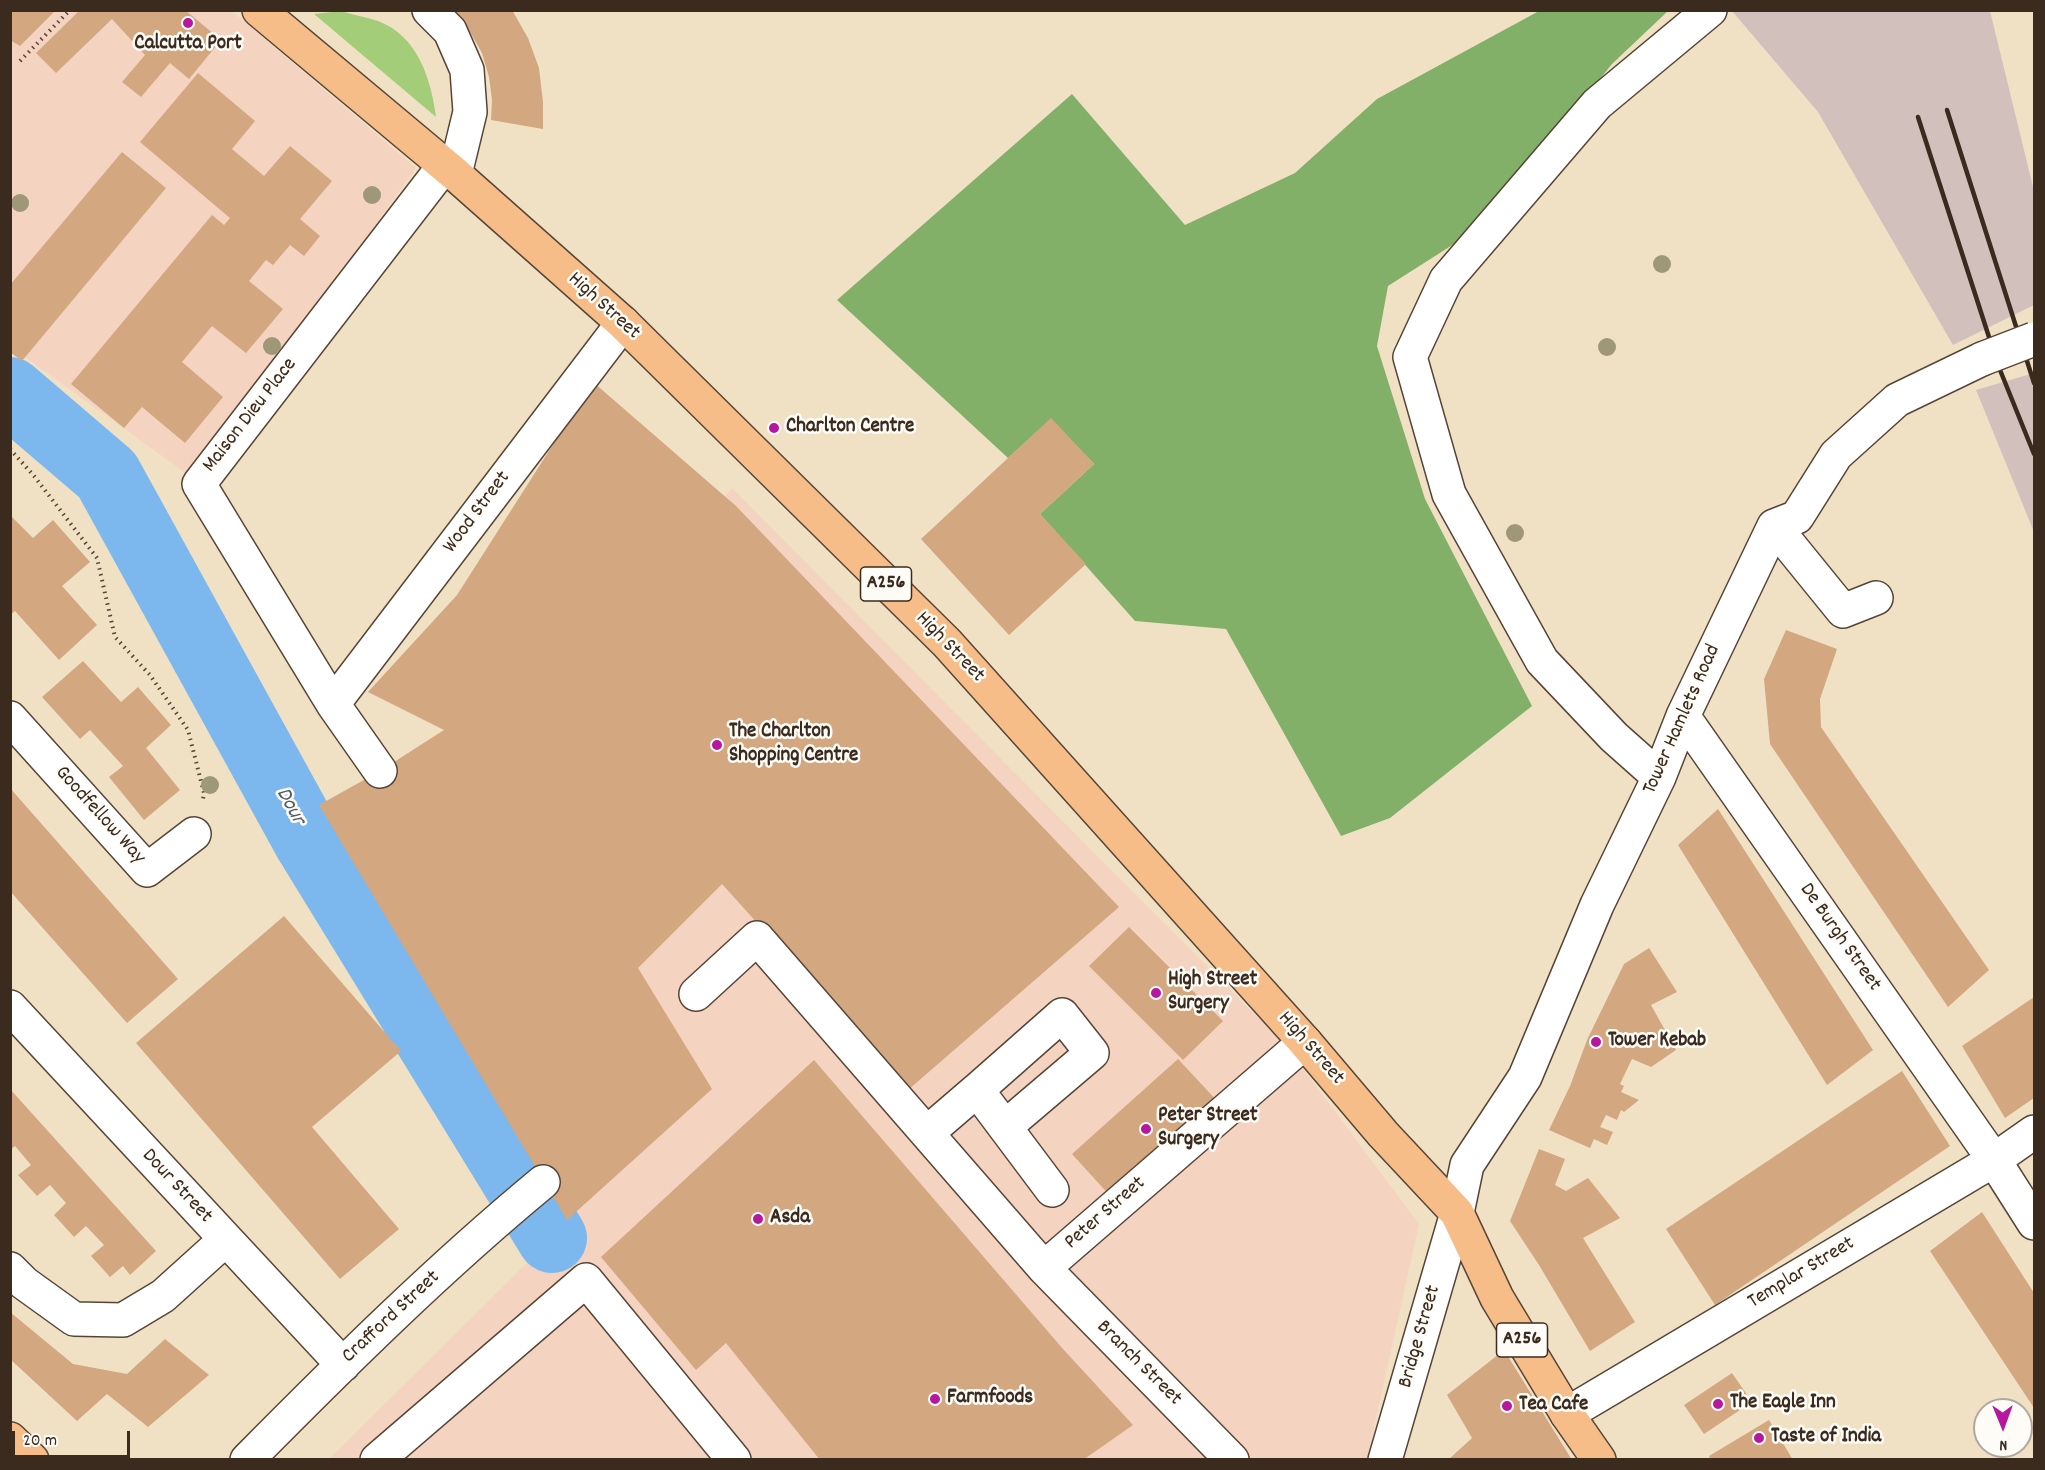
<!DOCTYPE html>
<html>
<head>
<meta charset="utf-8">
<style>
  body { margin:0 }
  #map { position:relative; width:2045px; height:1470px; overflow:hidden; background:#f1e1c4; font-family:Dekko,sans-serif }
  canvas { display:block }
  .frame { position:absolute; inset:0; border:12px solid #3b2a1e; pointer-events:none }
  .north { position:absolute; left:1973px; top:1398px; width:60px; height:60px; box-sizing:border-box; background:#fdfcf7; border:2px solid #afa8a0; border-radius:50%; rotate:179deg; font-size:16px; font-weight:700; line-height:24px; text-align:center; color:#3b2a1e }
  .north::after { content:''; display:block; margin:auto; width:21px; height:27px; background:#b5179e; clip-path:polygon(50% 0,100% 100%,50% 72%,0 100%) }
  .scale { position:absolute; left:12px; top:1431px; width:118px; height:27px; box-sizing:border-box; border:3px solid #3b2a1e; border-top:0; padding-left:8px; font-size:18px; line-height:21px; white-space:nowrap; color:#3b2a1e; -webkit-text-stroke:4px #fdfcf7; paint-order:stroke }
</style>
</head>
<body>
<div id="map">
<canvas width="2045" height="1470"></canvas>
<div class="frame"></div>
<div class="north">N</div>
<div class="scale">20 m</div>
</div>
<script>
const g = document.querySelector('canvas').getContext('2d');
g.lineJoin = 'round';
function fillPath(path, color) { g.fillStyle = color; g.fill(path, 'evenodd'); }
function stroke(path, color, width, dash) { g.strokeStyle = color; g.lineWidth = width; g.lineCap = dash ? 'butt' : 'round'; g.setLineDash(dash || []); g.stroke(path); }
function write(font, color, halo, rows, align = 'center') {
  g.font = font + ' Dekko,sans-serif'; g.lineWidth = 5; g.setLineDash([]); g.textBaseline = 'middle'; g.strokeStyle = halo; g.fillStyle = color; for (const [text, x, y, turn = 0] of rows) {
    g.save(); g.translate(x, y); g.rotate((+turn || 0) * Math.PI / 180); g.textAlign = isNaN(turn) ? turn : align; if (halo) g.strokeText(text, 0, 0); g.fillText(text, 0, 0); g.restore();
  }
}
fillPath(new Path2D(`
  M 11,11 L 232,11 L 416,168 L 194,479 L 11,347 Z
  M 732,488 L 1285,1045 L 1419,1224 L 1367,1459 L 328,1460 L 542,1248 L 381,893 Z`), '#f5d3c1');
fillPath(new Path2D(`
  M 1732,11 L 1990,11 L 2034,191 L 2034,305 L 1953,345 L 1818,112 Z
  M 2034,373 L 2034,532 L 1976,390 Z`), '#d1c0bc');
fillPath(new Path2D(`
  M 341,11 C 353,15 366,17 378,21 C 418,36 431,79 436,117 L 314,14 Z`), '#a4cd79');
fillPath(new Path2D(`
  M 1539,11 L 1668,11 L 1612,64 L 1479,228 L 1388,286 L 1377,346 L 1425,499 L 1532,706 L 1390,818 L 1341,836 L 1226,629 L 1135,621 L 1040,514 L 1094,464 L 1051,419 L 1008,458 L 837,300 L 1072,94 L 1185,225 L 1295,173 L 1377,99 Z`), '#83b069');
stroke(new Path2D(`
  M 10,392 L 107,475 L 309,842 L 552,1238`), '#7cb8ee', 70);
fillPath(new Path2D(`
  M 10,10 L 56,10 L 20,46 L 10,40 Z
  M 80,10 L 185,10 L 221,40 L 189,79 L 170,63 L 141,97 L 122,82 L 145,55 L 112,19 L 56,73 L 36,53 Z
  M 455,10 L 512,10 L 528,38 L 539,68 L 543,102 L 543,129 L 491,120 L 492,100 L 489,77 L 482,53 L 469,30 Z
  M 198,73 L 255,121 L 232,149 L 264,176 L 290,146 L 332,181 L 300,219 L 320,236 L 304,256 L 290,245 L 273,265 L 266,260 L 249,281 L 283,309 L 246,353 L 212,326 L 182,362 L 223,397 L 185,443 L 142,407 L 124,428 L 71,384 L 212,215 L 224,225 L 230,218 L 140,142 Z
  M 122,152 L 166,188 L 22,361 L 10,352 L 10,285 Z
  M 593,382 L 736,506 L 1119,907 L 908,1090 L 722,884 L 638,968 L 712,1089 L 567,1220 L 319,805 L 380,771 L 444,730 L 368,692 L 457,595 Z
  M 1051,418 L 1094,464 L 1040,514 L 1086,564 L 1009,635 L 921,539 Z
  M 10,515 L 33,538 L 53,520 L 90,562 L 62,586 L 97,625 L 59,660 L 15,611 L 10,615 Z
  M 1786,630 L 1837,649 L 1820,699 L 1821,727 L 1989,970 L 1948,1007 L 1770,744 L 1764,679 Z
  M 83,661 L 121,702 L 138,687 L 171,725 L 146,748 L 180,790 L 144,820 L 109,777 L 123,766 L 90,730 L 80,739 L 42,697 Z
  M 10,788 L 178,979 L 127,1023 L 10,891 Z
  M 1718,809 L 1873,1050 L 1827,1085 L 1678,845 Z
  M 284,916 L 401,1051 L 312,1127 L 399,1229 L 340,1279 L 136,1043 Z
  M 1129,927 L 1223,1021 L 1183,1060 L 1089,966 Z
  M 1649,948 L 1677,992 L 1651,1005 L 1676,1050 L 1651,1067 L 1632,1059 L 1620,1084 L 1624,1086 L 1621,1092 L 1639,1100 L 1624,1112 L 1621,1110 L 1617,1120 L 1606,1115 L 1600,1127 L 1613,1132 L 1607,1145 L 1594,1139 L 1590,1148 L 1549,1130 L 1570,1086 L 1587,1040 L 1624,964 Z
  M 2034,997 L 2034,1098 L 2005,1118 L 1962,1046 Z
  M 1178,1059 L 1219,1103 L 1113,1199 L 1072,1154 Z
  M 814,1060 L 1063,1349 L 1133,1425 L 1083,1460 L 820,1460 L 726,1343 L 696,1370 L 601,1257 Z
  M 1902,1071 L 1950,1146 L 1715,1305 L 1666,1229 Z
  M 10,1089 L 156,1251 L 130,1275 L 123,1266 L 110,1277 L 91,1256 L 104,1245 L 86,1226 L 74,1237 L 54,1215 L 66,1203 L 50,1185 L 37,1196 L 18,1175 L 31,1165 L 15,1146 L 10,1150 Z
  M 1539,1149 L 1565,1159 L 1555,1185 L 1566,1191 L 1588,1178 L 1620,1218 L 1583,1238 L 1635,1322 L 1590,1351 L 1539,1265 L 1510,1221 Z
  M 1982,1212 L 2034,1293 L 2034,1408 L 1930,1251 Z
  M 10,1312 L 73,1364 L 127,1374 L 165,1339 L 209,1375 L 148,1427 L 107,1394 L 77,1421 L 10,1359 Z
  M 1504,1350 L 1572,1460 L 1448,1460 L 1472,1438 L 1447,1395 Z
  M 1732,1373 L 1752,1402 L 1704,1434 L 1684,1405 Z
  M 1769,1420 L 1793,1460 L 1711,1460 L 1709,1456 Z`), '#d3a780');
const minor = new Path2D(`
  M 429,10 L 450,31 L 467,70 L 470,112 L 455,174
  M 1774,526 L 1843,611 L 1876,598
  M 333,704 L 623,323
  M 1683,716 L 1994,1160 L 2034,1223
  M 10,718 L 147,870 L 194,834
  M 380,771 L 333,704 L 199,484 L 444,166
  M 1659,777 L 1614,737 L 1542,661 L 1449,494 L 1410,357 L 1446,280 L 1597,104 L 1710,10
  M 696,994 L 757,938 L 1044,1268 L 1232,1460
  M 10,1007 L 343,1365
  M 977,1090 L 1062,1015 L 1092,1053 L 1005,1127
  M 927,1133 L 977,1090 L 1052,1190
  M 1044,1268 L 1305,1042
  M 10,1269 L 24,1283 L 74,1319 L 123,1320 L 163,1296 L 225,1240
  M 1567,1414 L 1994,1160 L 2034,1132
  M 247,1460 C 342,1364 439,1268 543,1182
  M 377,1460 L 586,1280 L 734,1460
  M 1385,1460 L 1457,1213 L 1467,1165 L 1525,1077 L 1597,905 L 1659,777 L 1683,716 L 1774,526 L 1797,517 L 1836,455 L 1897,400 L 1982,359`);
const major = new Path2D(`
  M 259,10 L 455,174 L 623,323 L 947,643 L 1305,1042 L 1383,1134 L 1457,1213 L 1497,1298 L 1567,1414 L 1599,1460
  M 10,1439 L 32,1460`);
stroke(minor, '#564537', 36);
stroke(major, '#564537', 36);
stroke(new Path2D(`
  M 20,61 L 70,10
  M 10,449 L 34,476 L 97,558 L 115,637 L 150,675 L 188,730 L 204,793 L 203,799`), '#564537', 4, [1.5, 4.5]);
stroke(minor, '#fff', 33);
stroke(major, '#f7bd88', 33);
stroke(new Path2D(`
  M 1947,110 L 2034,383
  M 1918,117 L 1998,365 L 2034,454`), '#3b2a1e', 4.5);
const minorBridge = new Path2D(`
  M 1982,359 L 2034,339`);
stroke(minorBridge, '#564537', 36, []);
stroke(minorBridge, '#fff', 33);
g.fillStyle = '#9e9778';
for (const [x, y] of [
  [372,195],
  [20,203],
  [1662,264],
  [272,346],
  [1607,347],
  [1515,533],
  [210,785]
]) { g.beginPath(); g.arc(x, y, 9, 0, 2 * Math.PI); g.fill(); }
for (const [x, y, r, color] of [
  [188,23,6,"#b5179e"],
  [774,428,6,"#b5179e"],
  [717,745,6,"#b5179e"],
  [1156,993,6,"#b5179e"],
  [1596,1042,6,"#b5179e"],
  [1146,1129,6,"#b5179e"],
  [758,1219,6,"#b5179e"],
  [935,1399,6,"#b5179e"],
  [1718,1404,6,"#b5179e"],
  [1507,1406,6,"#b5179e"],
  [1759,1438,6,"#b5179e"]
]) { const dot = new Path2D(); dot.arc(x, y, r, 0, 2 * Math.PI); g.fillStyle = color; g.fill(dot); stroke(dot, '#fdfcf7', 2); }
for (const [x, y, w] of [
  [886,584,51],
  [1522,1340,51]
]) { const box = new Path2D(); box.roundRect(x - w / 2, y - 17, w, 34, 4.5); g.fillStyle = '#fdfcf7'; g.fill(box); stroke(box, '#3b2a1e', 1.5); }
write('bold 20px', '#3b2a1e', null, [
  ["A256",886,584],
  ["A256",1522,1340]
]);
write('bold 21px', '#3b2a1e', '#fdfcf7', [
  ["Calcutta Port",188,45,"center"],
  ["Charlton Centre",786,428],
  ["The Charlton",729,733],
  ["Shopping Centre",729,757],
  ["High Street",1168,981],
  ["Surgery",1168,1005],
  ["Tower Kebab",1608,1042],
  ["Peter Street",1158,1117],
  ["Surgery",1158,1141],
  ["Asda",770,1219],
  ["Farmfoods",947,1399],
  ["The Eagle Inn",1730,1404],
  ["Tea Cafe",1519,1406],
  ["Taste of India",1771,1438]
], 'left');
write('21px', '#3b2a1e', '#fdfcf7', [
  ["High Street",603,307,42],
  ["Maison Dieu Place",251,416,-52],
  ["Wood Street",478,513,-53],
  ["High Street",949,648,46],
  ["Tower Hamlets Road",1683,720,-66],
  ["Goodfellow Way",99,816,48],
  ["De Burgh Street",1839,938,55],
  ["High Street",1310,1049,49],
  ["Dour Street",176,1187,47],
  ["Peter Street",1106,1214,-41],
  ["Templar Street",1802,1274,-31],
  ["Crafford Street",392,1318,-43],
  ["Bridge Street",1421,1337,-74],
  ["Branch Street",1138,1364,45]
]);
write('italic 22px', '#525c67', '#fdfcf7', [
  ["Dour",289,807,61]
]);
</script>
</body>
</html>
